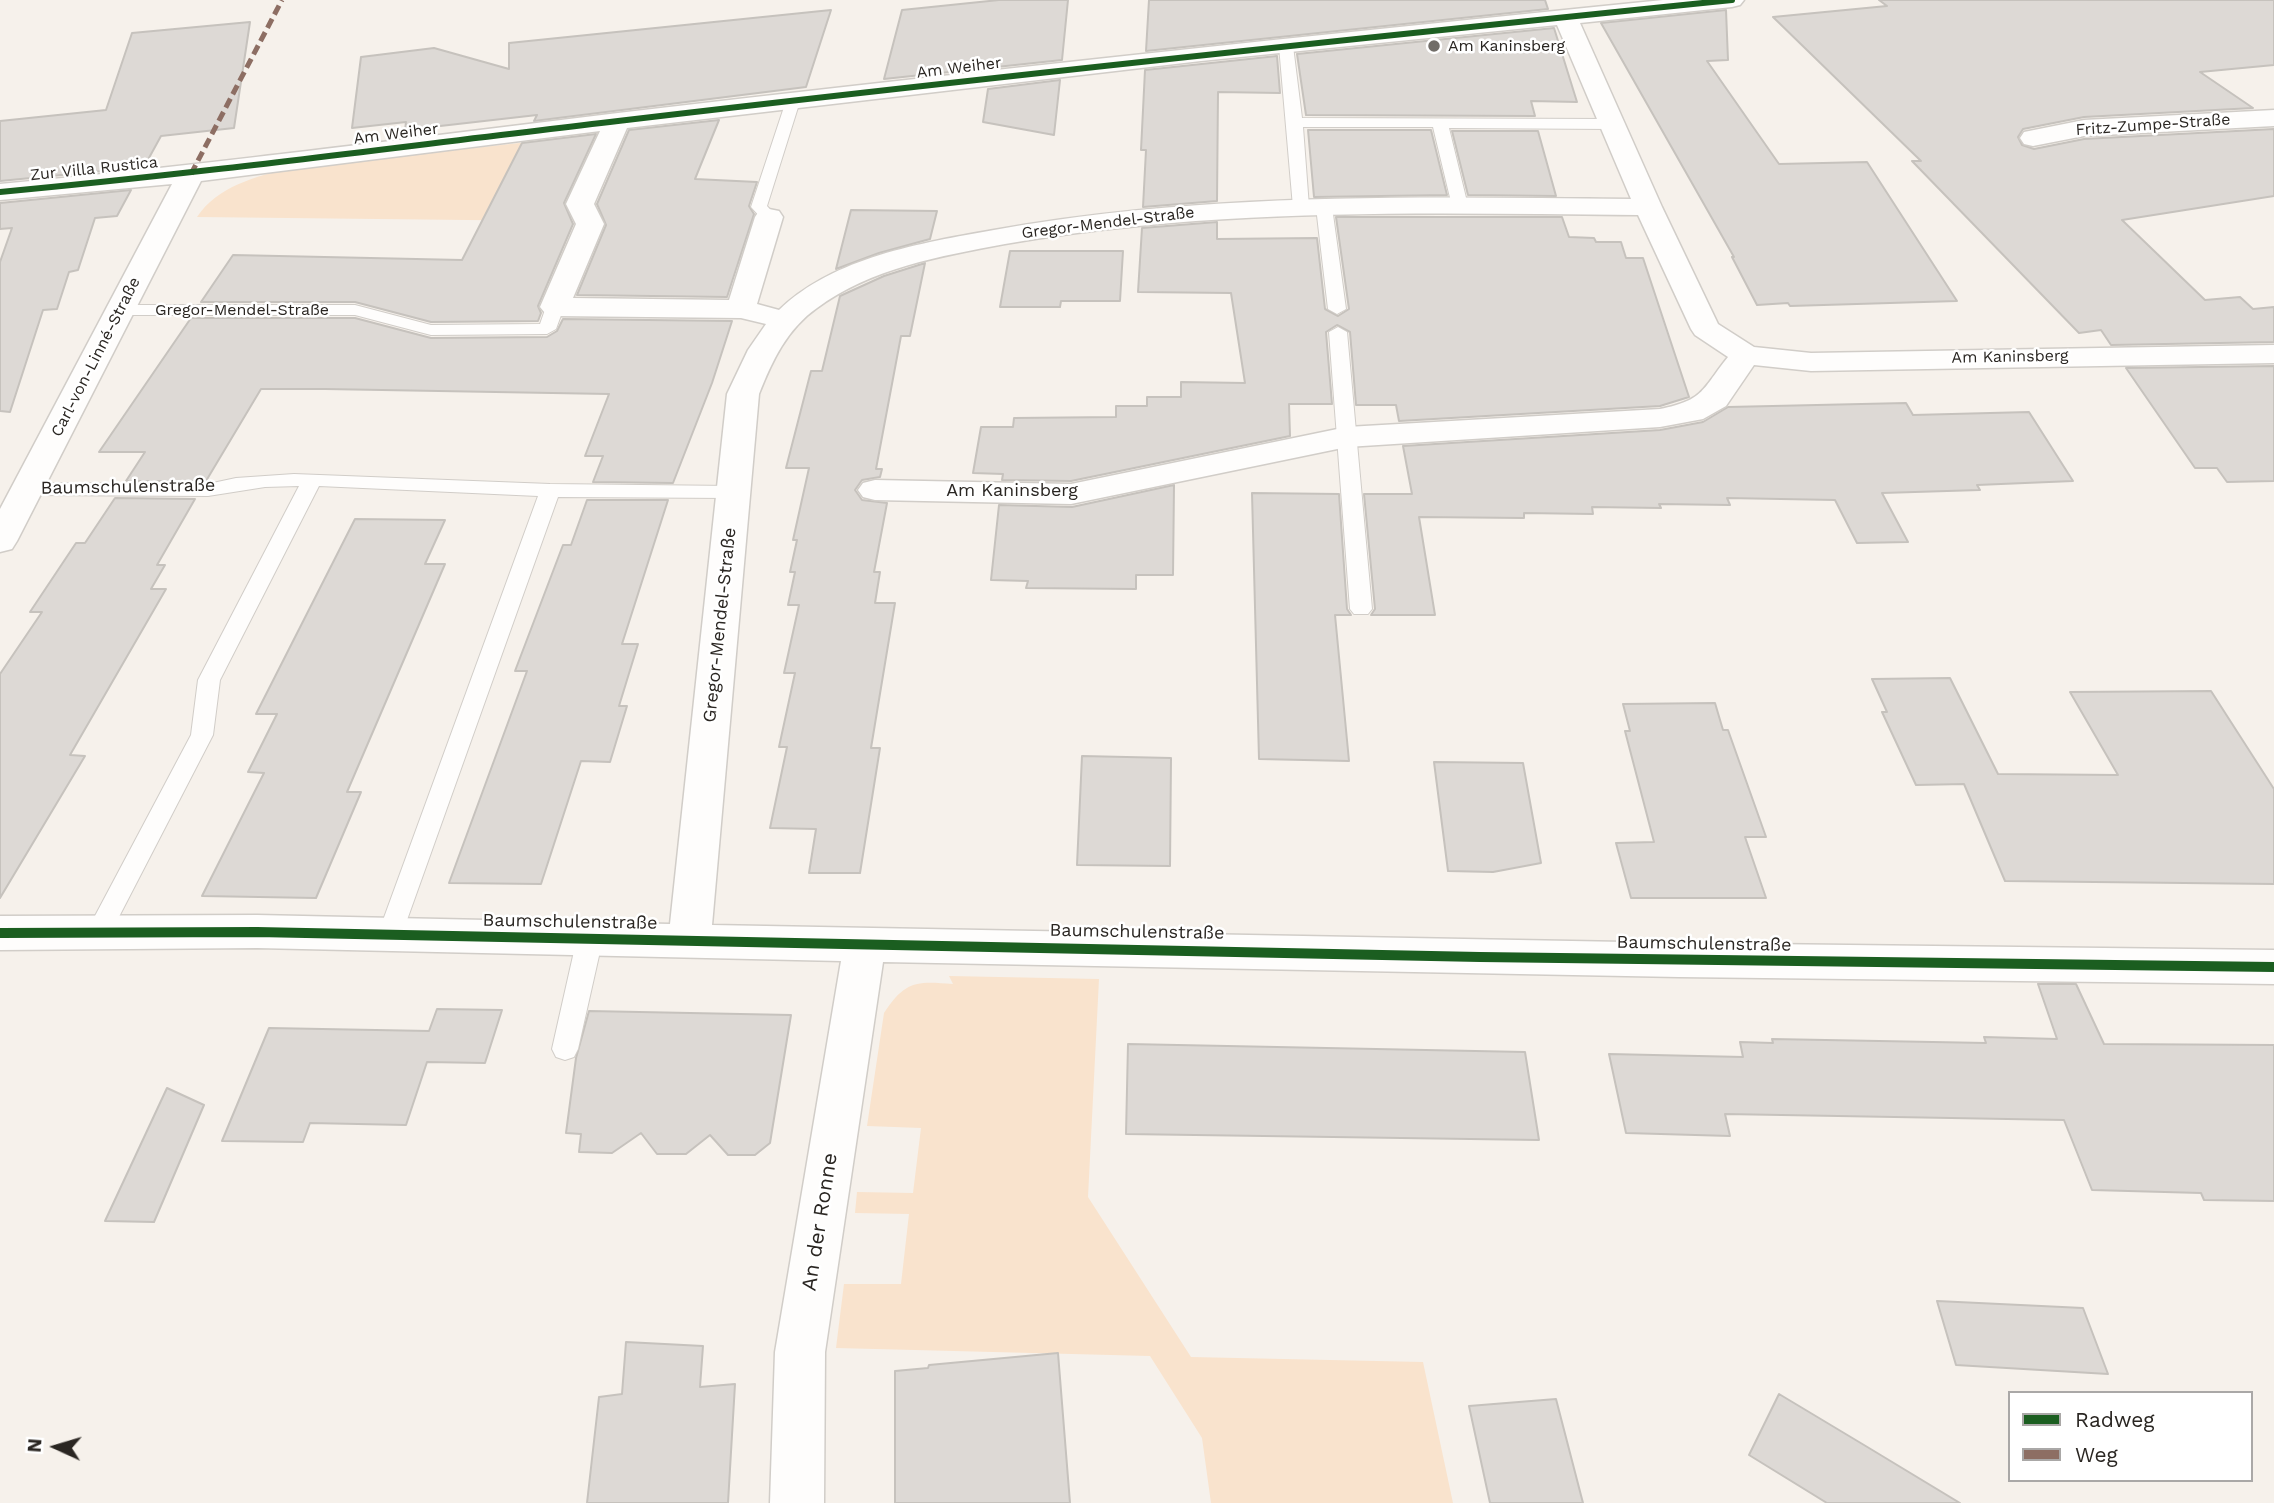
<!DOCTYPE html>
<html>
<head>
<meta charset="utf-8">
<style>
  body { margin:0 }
  #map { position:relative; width:2274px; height:1503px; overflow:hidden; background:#f6f1eb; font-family:"Work Sans",sans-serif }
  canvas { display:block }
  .legend { position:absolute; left:2008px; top:1391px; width:245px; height:91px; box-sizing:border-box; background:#fff; border:2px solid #aaa8a7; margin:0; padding:9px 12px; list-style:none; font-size:21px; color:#2a2622 }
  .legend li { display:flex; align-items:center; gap:14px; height:35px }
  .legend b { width:35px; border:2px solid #aaa8a7 }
  .north { position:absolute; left:21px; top:1412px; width:70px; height:70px; -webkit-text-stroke:5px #fff; paint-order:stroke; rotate:274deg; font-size:19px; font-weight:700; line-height:28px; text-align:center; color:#2a2622 }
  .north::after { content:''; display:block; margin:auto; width:24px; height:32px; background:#2a2622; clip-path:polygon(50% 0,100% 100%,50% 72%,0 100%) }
</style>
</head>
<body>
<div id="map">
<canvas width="2274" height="1503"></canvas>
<ul class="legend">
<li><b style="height:9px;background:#1b5e20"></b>Radweg</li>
<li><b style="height:9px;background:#8d6e63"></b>Weg</li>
</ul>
<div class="north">N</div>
</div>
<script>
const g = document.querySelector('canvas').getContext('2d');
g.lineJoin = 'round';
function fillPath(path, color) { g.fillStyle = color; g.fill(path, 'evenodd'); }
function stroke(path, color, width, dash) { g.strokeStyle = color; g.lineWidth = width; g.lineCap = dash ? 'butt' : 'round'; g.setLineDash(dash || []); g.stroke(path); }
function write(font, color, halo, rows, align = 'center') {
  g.font = font + ' "Work Sans",sans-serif'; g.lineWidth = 5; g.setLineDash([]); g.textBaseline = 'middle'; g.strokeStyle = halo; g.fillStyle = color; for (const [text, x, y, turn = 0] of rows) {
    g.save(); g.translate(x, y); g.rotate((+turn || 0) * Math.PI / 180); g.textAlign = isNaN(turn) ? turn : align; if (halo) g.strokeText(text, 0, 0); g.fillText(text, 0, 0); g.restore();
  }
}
fillPath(new Path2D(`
  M 584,136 L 596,141 L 594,145 L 523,144 L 493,203 L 566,204 L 558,221 L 197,217 C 218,186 255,177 290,168 Z
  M 949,976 L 1099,979 L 1088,1197 L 1191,1357 L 1423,1362 L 1453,1503 L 1211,1503 L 1202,1438 L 1150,1356 L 836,1348 L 844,1284 L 901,1284 L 909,1214 L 855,1213 L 857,1192 L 913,1193 L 921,1128 L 867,1126 L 884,1013 C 905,980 918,981 953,984 Z`), '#f9e3cd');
const building = new Path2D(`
  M 999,0 L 1068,0 L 1062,60 L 884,79 L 902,10 Z
  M 1149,0 L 1545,0 L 1548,9 L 1146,51 Z
  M 1879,0 L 2274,0 L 2274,65 L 2200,72 L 2253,108 L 2084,117 L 2023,129 L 2018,137 L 2022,145 L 2034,149 L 2084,139 L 2274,129 L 2274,196 L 2122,220 L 2205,300 L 2240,297 L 2253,309 L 2274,307 L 2274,342 L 2111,345 L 2101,330 L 2079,333 L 1912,161 L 1921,161 L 1773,17 L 1887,6 Z
  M 831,10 L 806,87 L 534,121 L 537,115 L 405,130 L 406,122 L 352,128 L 361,57 L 434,48 L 509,69 L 509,43 Z
  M 1726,10 L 1728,60 L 1707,61 L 1779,164 L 1867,162 L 1957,301 L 1790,306 L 1788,303 L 1757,305 L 1732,257 L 1734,257 L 1601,23 Z
  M 250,22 L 234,128 L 161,136 L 144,167 L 0,181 L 0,121 L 106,110 L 132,33 Z
  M 1554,28 L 1577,102 L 1531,101 L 1535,116 L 1306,115 L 1297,54 Z
  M 1277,56 L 1280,93 L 1218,92 L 1217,201 L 1143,207 L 1146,150 L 1141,150 L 1145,70 Z
  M 1060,80 L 1054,135 L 983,122 L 988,89 Z
  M 719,120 L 695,179 L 757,182 L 749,206 L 754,214 L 727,297 L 577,295 L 606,225 L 597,204 L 629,130 Z
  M 1308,130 L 1431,130 L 1447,195 L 1314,197 Z
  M 1452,131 L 1538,131 L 1556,196 L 1468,195 Z
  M 596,134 L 564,203 L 573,224 L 538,306 L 541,313 L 538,321 L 431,322 L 355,302 L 201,302 L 233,255 L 462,260 L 522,143 Z
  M 131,190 L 117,216 L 95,218 L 78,270 L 69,272 L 57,309 L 43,310 L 10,412 L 0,411 L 0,262 L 12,228 L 0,229 L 0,203 Z
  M 851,210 L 937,211 L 930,239 L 879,253 L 836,269 Z
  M 1336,217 L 1562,217 L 1569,237 L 1594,238 L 1596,242 L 1621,242 L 1626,258 L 1643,258 L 1689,397 L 1660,406 L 1399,421 L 1396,405 L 1356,405 L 1350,332 L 1337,325 L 1326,332 L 1332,404 L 1289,404 L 1290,436 L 1071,481 L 1002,480 L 1003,474 L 973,473 L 981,427 L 1013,427 L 1014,418 L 1116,417 L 1116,406 L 1147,406 L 1147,397 L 1181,397 L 1181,382 L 1245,383 L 1231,293 L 1138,292 L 1142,228 L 1217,222 L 1217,239 L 1317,238 L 1325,309 L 1338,316 L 1349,309 Z
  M 1010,251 L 1123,251 L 1120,301 L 1061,301 L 1060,307 L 1000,307 Z
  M 925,263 L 910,336 L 901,336 L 876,469 L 882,469 L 880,477 L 862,480 L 855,490 L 862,500 L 887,503 L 874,572 L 880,572 L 875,603 L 895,603 L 871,748 L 880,748 L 860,873 L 809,873 L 816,829 L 770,828 L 787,747 L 779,747 L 795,673 L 784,673 L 799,605 L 788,605 L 795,572 L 790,572 L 797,540 L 793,540 L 809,468 L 786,468 L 811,371 L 822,371 L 840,296 L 884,276 Z
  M 191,318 L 355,318 L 431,338 L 547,337 L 557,331 L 563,319 L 732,321 L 712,383 L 673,483 L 593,482 L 603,456 L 585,456 L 609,394 L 325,389 L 261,389 L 206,481 L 126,481 L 145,452 L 99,452 Z
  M 2274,366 L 2274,481 L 2227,482 L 2217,468 L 2195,468 L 2126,368 Z
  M 1906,403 L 1913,415 L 2029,412 L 2073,481 L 1977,485 L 1980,490 L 1882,493 L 1908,542 L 1857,543 L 1835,500 L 1727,498 L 1730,505 L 1659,504 L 1661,508 L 1592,507 L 1593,514 L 1524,513 L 1524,518 L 1419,517 L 1435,615 L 1371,615 L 1375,609 L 1364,494 L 1412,494 L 1403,446 L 1660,430 L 1703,422 L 1728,407 Z
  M 1174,485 L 1173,575 L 1136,575 L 1136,589 L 1026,588 L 1028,581 L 991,580 L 999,505 L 1072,507 Z
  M 1252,493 L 1339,494 L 1347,609 L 1351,615 L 1335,615 L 1349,761 L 1259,759 Z
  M 115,498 L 195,499 L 157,565 L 165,565 L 151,589 L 166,589 L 70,755 L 85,756 L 0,898 L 0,674 L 42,612 L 30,612 L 76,543 L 85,543 Z
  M 587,500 L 668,500 L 622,644 L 638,644 L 619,706 L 627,706 L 610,762 L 581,761 L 541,884 L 449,883 L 527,671 L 515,671 L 563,545 L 571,545 Z
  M 355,519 L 445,520 L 425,564 L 445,564 L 347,792 L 361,792 L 316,898 L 202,896 L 264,773 L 248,772 L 277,714 L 256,714 Z
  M 1950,678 L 1998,774 L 2118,775 L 2070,692 L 2211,691 L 2274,789 L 2274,884 L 2005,881 L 1964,784 L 1916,785 L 1882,712 L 1887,712 L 1872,679 Z
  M 1715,703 L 1723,730 L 1728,730 L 1766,837 L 1745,837 L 1766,898 L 1631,898 L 1616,843 L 1654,842 L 1625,731 L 1630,731 L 1623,704 Z
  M 1082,756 L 1171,758 L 1170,866 L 1077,865 Z
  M 1434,762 L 1523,763 L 1541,863 L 1493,872 L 1448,871 Z
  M 2038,984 L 2076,984 L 2104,1044 L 2274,1045 L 2274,1201 L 2204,1200 L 2201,1193 L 2092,1190 L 2064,1120 L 1725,1114 L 1730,1136 L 1626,1133 L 1609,1054 L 1743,1057 L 1740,1042 L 1773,1043 L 1772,1039 L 1986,1043 L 1984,1037 L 2057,1039 Z
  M 437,1009 L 502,1010 L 485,1063 L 427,1062 L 406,1125 L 310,1123 L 303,1142 L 222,1141 L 269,1028 L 429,1031 Z
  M 589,1011 L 791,1015 L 770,1143 L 755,1155 L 728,1155 L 710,1135 L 686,1154 L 657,1154 L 641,1133 L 612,1153 L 579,1152 L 581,1134 L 566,1133 L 576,1058 Z
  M 1128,1044 L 1525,1052 L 1539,1140 L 1126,1134 Z
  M 167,1088 L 204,1105 L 154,1222 L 105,1221 Z
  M 1937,1301 L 2083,1308 L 2108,1374 L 1956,1365 Z
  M 626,1342 L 703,1346 L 700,1387 L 735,1384 L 728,1503 L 587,1503 L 599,1397 L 622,1394 Z
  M 1058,1353 L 1070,1503 L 895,1503 L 895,1371 L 928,1368 L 929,1365 Z
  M 1779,1394 L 1869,1448 L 1960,1503 L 1827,1503 L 1749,1455 Z
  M 1556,1399 L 1583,1503 L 1490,1503 L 1469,1406 Z`);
fillPath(building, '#ddd9d5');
stroke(building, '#c6c2bd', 2);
const service = new Path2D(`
  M 1286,42 L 1293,46 L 1302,118 L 1612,119 L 1620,124 L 1612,129 L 1449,128 L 1468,206 L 1460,211 L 1452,206 L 1433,127 L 1303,127 L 1309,207 L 1301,212 L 1293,207 L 1279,46 Z
  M 793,97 L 800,101 L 767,206 L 777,217 L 769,222 L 763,220 L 751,207 L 786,101 Z
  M 1324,202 L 1332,207 L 1346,309 L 1337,314 L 1328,309 L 1316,207 Z
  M 555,302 L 564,307 L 556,329 L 547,334 L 431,335 L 355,315 L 120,315 L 111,310 L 120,305 L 355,305 L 431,325 L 540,324 L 546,307 Z
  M 1338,327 L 1347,332 L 1372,609 L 1368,614 L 1354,614 L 1350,609 L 1329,332 Z
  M 294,474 L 550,484 L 732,486 L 739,488 L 742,492 L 739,496 L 732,498 L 558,497 L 402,934 L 399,941 L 390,944 L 381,941 L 378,934 L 538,496 L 319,486 L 220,680 L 213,735 L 108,938 L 99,941 L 90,938 L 87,931 L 191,735 L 198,680 L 299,486 L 265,487 L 208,496 L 27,495 L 20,493 L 17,489 L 20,485 L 27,483 L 208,484 L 236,478 Z
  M 590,928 L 599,931 L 603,938 L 578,1049 L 574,1057 L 565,1060 L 556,1057 L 552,1049 L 577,938 L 581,931 Z`);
const minor = new Path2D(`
  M 1663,0 L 1744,0 L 1740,5 L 1732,7 L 1580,23 L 1662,207 L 1718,324 L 1754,347 L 1811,353 L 2274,345 L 2274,363 L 1811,371 L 1754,365 L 1726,406 L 1703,419 L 1660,427 L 1347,447 L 1071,504 L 875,500 L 863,497 L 858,490 L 863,483 L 875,480 L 1071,484 L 1347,427 L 1660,409 C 1705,400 1702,389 1728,357 L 1695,335 L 1691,329 L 1638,215 C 1427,213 1214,207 1005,244 C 941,256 871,268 817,308 C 787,329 772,361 759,394 L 712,925 L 1679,943 L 2274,950 L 2274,984 L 1679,977 L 883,962 L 825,1352 L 824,1503 L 770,1503 L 775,1352 L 841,961 L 257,948 L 0,950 L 0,916 L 257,915 L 670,924 L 727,394 L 748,350 L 766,324 L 741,318 L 555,316 L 545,313 L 540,307 L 576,224 L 566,204 L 600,131 L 201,181 L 17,541 L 12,549 L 0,552 L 0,509 L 172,184 L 0,200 L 0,184 C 207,165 412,138 618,113 C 966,72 1315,35 1663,0 ZM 1557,25 L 1631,199 C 1417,197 1205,192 994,230 C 921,243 834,257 779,310 L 757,304 L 783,217 L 779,211 L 769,209 L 759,211 L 755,217 L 729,300 L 573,298 L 604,224 L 594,204 L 627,128 L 1201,61 Z
  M 2274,110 L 2274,126 L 2084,136 L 2033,146 L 2024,144 L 2020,138 L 2024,132 L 2084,120 Z`);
stroke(service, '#d1cdc8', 2);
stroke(minor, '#d1cdc8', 3);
fillPath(service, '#fefdfc');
fillPath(minor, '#fefdfc');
stroke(new Path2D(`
  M 191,174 L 282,0`), '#8d6e63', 5, [10, 5]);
stroke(new Path2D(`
  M 0,192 C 206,173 412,145 618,121 C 989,77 1360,38 1732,0`), '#1b5e20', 6);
stroke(new Path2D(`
  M 0,933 L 257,932 L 1480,957 L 2274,967`), '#1b5e20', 10);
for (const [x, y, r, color] of [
  [1434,46,7,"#716d68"]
]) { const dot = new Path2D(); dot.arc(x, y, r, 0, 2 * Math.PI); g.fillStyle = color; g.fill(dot); stroke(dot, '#fff', 2.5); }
write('16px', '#2a2622', '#fff', [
  ["Am Kaninsberg",1448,46]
], 'left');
write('16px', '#2a2622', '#fff', [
  ["Am Weiher",959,68,-7],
  ["Fritz-Zumpe-Straße",2153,125,-4],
  ["Am Weiher",396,134,-7],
  ["Zur Villa Rustica",94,169,-6],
  ["Gregor-Mendel-Straße",1108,223,-7],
  ["Gregor-Mendel-Straße",242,310],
  ["Carl-von-Linné-Straße",96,357,-63],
  ["Am Kaninsberg",2010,357,-1]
]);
write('18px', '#2a2622', '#fff', [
  ["Baumschulenstraße",128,487,-1],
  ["Am Kaninsberg",1012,491],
  ["Gregor-Mendel-Straße",720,625,-84],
  ["Baumschulenstraße",570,922,1],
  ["Baumschulenstraße",1137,932,1],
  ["Baumschulenstraße",1704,944,1]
]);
write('21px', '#2a2622', '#fff', [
  ["An der Ronne",820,1222,-81]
]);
</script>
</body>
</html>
